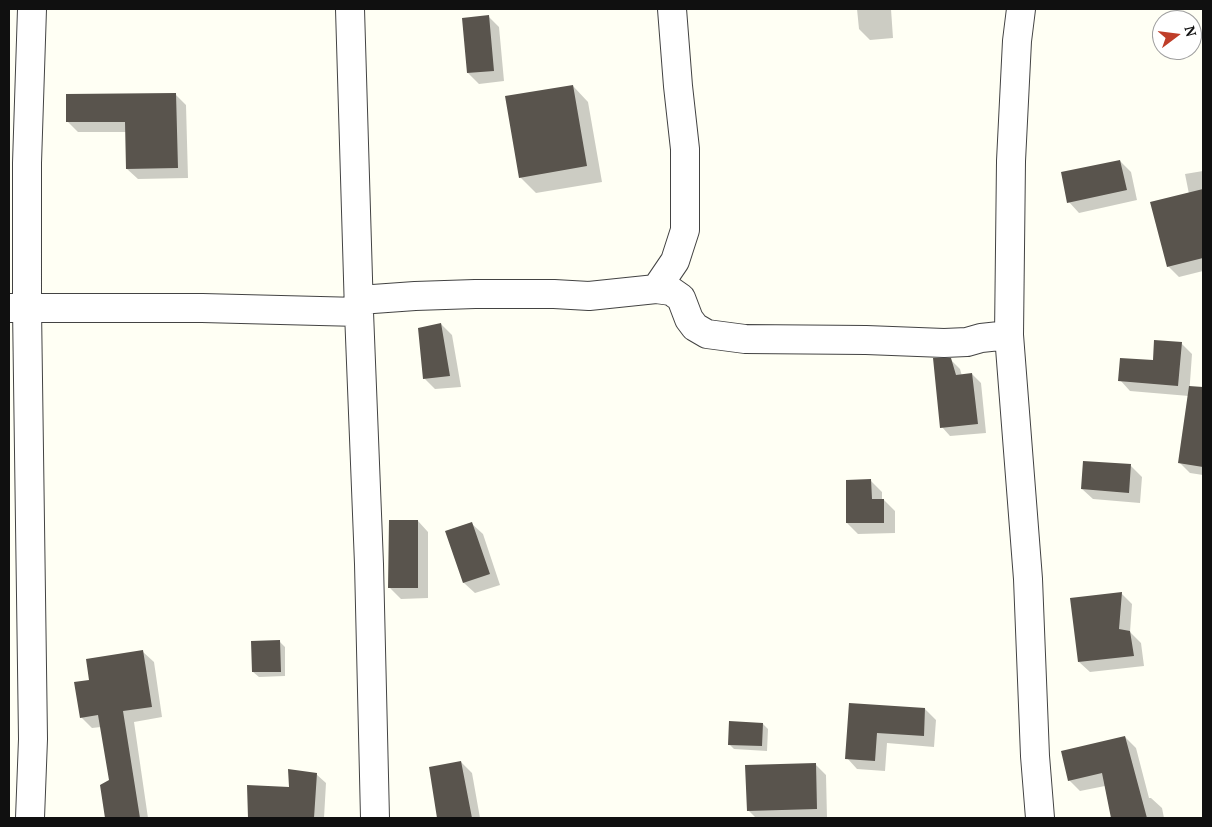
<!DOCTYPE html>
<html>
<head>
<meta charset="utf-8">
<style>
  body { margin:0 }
  #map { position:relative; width:1212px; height:827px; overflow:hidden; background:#fffff4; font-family:"PT Serif",serif }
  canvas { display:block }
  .frame { position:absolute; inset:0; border:10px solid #101010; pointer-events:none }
  .north { position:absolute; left:1152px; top:10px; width:50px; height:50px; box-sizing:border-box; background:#fff; border:1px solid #9f9f9f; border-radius:50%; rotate:75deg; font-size:14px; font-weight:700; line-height:20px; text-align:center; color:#101010 }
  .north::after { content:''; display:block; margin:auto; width:18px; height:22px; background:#bf3e29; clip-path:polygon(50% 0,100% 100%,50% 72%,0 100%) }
</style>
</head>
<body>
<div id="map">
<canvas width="1212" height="827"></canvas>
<div class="frame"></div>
<div class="north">N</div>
</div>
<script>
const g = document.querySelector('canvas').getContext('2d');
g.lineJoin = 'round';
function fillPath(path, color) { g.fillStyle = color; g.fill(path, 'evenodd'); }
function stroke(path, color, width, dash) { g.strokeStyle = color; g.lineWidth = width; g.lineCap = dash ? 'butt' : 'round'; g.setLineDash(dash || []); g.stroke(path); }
fillPath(new Path2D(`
  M 857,9 L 891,9 L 893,38 L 870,40 L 859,29 Z
  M 488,16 L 499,27 L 504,81 L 479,84 L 468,73 Z
  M 573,86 L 588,102 L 602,182 L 536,193 L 520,177 Z
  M 175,94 L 186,105 L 188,178 L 138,179 L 127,169 L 126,132 L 78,132 L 68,122 Z
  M 1120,161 L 1131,172 L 1137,200 L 1079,213 L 1069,202 Z
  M 1203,171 L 1203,271 L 1179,277 L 1168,266 L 1189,194 L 1185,174 Z
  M 441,324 L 452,335 L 461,387 L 435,389 L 424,378 Z
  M 1181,343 L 1192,354 L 1189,396 L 1130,391 L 1120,380 L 1154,362 Z
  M 951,360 L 960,369 L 962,376 L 972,374 L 981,383 L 986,433 L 950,436 L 942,427 Z
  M 1188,401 L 1203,403 L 1203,475 L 1190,473 L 1179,462 Z
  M 1131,466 L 1142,477 L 1140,503 L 1093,499 L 1082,489 Z
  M 871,481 L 882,492 L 882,500 L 884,500 L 895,511 L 895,533 L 858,534 L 847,523 Z
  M 418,521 L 428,532 L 428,598 L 401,599 L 390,588 Z
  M 472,524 L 483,534 L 500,585 L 475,593 L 464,583 Z
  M 1121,593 L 1132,604 L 1130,632 L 1141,643 L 1144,666 L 1090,672 L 1079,662 Z
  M 280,642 L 285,647 L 285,676 L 259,677 L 253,672 Z
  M 143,652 L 154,662 L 162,717 L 134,722 L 148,818 L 106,818 L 101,786 L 110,781 L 101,727 L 92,728 L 81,717 L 91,681 Z
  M 850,704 L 925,709 L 936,720 L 934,747 L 887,743 L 885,771 L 857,769 L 847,758 Z
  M 763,724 L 768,729 L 767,751 L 734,749 L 729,744 Z
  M 1125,737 L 1136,748 L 1149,798 L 1151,798 L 1162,808 L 1164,818 L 1112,818 L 1105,786 L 1080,791 L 1069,780 Z
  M 461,762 L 472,773 L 480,818 L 439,818 L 430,768 Z
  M 815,764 L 826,775 L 827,818 L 756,818 L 748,810 Z
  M 316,774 L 326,783 L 324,818 L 249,818 L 248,786 L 290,788 Z`), '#0003');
fillPath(new Path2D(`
  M 489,15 L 494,71 L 467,73 L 462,18 Z
  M 573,85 L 587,166 L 519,178 L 505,96 Z
  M 176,93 L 178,168 L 126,169 L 125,122 L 66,122 L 66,94 Z
  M 1120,160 L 1127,190 L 1067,203 L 1061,172 Z
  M 1203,189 L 1203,258 L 1167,267 L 1150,202 Z
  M 441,323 L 450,376 L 423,379 L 418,328 Z
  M 1154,340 L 1182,342 L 1178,386 L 1118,381 L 1120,358 L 1153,360 Z
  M 933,358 L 951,358 L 956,375 L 972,373 L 978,424 L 940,428 Z
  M 1189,386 L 1203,387 L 1203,467 L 1178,463 Z
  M 1083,461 L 1131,464 L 1129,493 L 1081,489 Z
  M 871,479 L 872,499 L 884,499 L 884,523 L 846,523 L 846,480 Z
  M 389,520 L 418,520 L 418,588 L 388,588 Z
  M 472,522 L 490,574 L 463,583 L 445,531 Z
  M 1122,592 L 1119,629 L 1130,631 L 1134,656 L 1078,662 L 1070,598 Z
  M 280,640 L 281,672 L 252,672 L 251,641 Z
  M 143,650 L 152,707 L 123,711 L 140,818 L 105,818 L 100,785 L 109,780 L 98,715 L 80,718 L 74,682 L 89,680 L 86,659 Z
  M 849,703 L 925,708 L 924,736 L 877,733 L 875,761 L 845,759 Z
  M 729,721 L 763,723 L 762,746 L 728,745 Z
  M 1125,736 L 1147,818 L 1111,818 L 1102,773 L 1068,781 L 1061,751 Z
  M 461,761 L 472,818 L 437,818 L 429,767 Z
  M 816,763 L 817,809 L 747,811 L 745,765 Z
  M 288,769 L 317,773 L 314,818 L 248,818 L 247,785 L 289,787 Z`), '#59544d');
const minor = new Path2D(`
  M 350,9 L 359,312 L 369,564 L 375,818
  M 1021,9 L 1017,41 L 1011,161 L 1009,335 L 1028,579 L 1035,756 L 1040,818
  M 656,289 L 675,261 L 685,230 L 685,149 L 678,86 L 672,9
  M 359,300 L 415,296 L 475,294 L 554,294 L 589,296 L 656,289 L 671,291 L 681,298 L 689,319 L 695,327 L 707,334 L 745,339 L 866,340 L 944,343 L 967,342 L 981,338 L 1009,335
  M 9,308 L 202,308 L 359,312
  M 30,818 L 33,739 L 27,308 L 27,163 L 32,9`);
stroke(minor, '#434343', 30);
stroke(minor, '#fff', 28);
</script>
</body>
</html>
